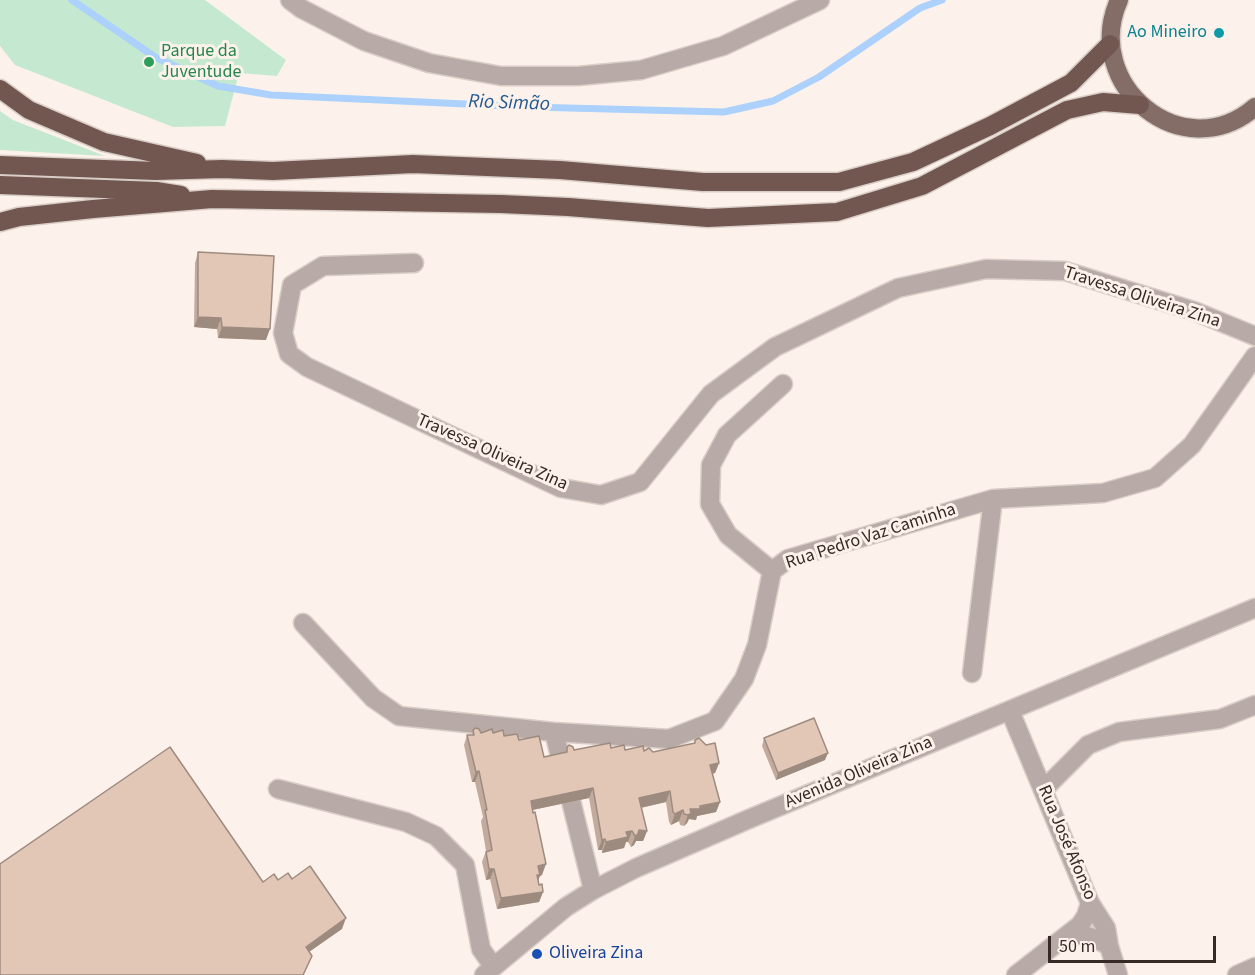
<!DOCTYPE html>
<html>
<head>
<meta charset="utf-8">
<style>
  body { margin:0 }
  #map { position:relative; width:1255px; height:975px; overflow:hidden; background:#fdf2eb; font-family:"Source Sans 3",sans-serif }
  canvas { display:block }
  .scale { position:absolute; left:1048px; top:936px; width:168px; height:27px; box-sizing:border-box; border:3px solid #352b24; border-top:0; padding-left:8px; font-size:18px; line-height:21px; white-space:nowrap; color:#352b24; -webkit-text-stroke:4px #fdf2eb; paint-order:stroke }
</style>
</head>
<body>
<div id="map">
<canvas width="1255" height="975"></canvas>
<div class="scale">50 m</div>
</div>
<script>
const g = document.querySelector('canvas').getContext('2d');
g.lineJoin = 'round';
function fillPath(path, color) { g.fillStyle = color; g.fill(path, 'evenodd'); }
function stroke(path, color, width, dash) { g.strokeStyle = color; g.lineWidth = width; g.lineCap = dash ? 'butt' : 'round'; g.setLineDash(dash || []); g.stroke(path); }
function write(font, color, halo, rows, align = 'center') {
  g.font = font + ' "Source Sans 3",sans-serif'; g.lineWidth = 6; g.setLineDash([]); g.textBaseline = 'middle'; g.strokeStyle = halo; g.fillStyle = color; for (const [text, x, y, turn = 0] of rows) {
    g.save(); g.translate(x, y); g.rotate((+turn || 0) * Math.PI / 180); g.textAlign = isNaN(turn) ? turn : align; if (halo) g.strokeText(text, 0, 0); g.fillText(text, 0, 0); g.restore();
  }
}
fillPath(new Path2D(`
  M 0,0 L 205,0 L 286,60 L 277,76 L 239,73 L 225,126 L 173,127 L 15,65 L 0,46 Z
  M 0,111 L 13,120 L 105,156 L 0,150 Z`), '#c5e9d0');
stroke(new Path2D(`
  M 72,0 L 155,57 L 218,86 L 271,95 L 530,107 L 724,112 L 773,101 L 819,77 L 920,8 L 942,0`), '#abd1fc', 7);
const minor = new Path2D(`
  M 290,0 L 302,9 L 364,41 L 429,63 L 501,76 L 578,76 L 641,70 L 723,46 L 820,0
  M 414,263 L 323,266 L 292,285 L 283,333 L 289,354 L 307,367 L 561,488 L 601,495 L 640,482 L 711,394 L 775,347 L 898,288 L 986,269 L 1065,271 L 1194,311 L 1255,336
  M 772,571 L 728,535 L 710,504 L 711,465 L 727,435 L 783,384
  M 303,623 L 373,698 L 399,716 L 554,732 L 669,739 L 715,721 L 744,679 L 757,645 L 772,571 L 788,559 L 993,499 L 1103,493 L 1155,478 L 1192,445 L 1255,356
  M 972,673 L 993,499
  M 1010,711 L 1090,903 L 1106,928 L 1109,946 L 1118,975
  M 554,732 L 593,890
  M 278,789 L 406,822 L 436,836 L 465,865 L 481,949 L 493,966
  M 1043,790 L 1088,745 L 1119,732 L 1220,719 L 1255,705
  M 1068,936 C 1084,932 1095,938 1109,946
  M 484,975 L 566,907 L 593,890 L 636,868 L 749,819 L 1255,608
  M 1016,975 L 1080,925 L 1086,916 L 1090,903
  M 1237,975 L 1255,967`);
const major = new Path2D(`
  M 1119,0 C 1081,85 1183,169 1255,107`);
const highway = new Path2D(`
  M 0,89 L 29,110 L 104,142 L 197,163
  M 0,165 L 156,171 L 222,169 L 273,171 L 413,164 L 560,170 L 703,182 L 839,182 L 913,162 L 990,126 L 1071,83 L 1110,44
  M 0,185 L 156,191 L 181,195
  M 0,222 L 19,217 L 93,209 L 212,199 L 501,204 L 568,207 L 708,218 L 837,212 L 922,186 L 1067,110 L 1103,102 L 1140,105`);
stroke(minor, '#d9cec7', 21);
stroke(major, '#d9cec7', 21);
stroke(highway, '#d9cec7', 21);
stroke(minor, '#b8aaa6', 18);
stroke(major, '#846d67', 18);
stroke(highway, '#725750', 18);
fillPath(new Path2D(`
  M 198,252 L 266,340 L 218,338 L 217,329 L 194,327 L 195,263 Z
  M 473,730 L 481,733 L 493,733 L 519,740 L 544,757 L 565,752 L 567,747 L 574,750 L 611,748 L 653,752 L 694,744 L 695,740 L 719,763 L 715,773 L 712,774 L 720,802 L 716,812 L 697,816 L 696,820 L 689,819 L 687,823 L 684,826 L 680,825 L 679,821 L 671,825 L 669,822 L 666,802 L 641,808 L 647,831 L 643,841 L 636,841 L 634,845 L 631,847 L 628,842 L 626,842 L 624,848 L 602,853 L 602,850 L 598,850 L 589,798 L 533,810 L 542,875 L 540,876 L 538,881 L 539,885 L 543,892 L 539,902 L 497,909 L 490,879 L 486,880 L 482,862 L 486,851 L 481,821 L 483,817 L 475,782 L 472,782 L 464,745 L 467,735 L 472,735 Z
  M 764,738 L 825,760 L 776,780 L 762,746 Z`), '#c2ab9d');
fillPath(new Path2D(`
  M 198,317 L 221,318 L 217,329 L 194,327 Z
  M 222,327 L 270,329 L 266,340 L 218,338 Z
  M 828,753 L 825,760 L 776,780 L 778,773 Z
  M 719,763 L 715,773 L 706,775 L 710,765 Z
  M 479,771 L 475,782 L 472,782 L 476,772 Z
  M 593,788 L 589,798 L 527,811 L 531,801 Z
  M 670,791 L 666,802 L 635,809 L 639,798 Z
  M 720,802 L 716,812 L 697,816 L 696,820 L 689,819 L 687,823 L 684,826 L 690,809 Z
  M 683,810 L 679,821 L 671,825 L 675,814 Z
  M 639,830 L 647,831 L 643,841 L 636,841 L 634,845 L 631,847 L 635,836 Z
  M 632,831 L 628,842 L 626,842 L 624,848 L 602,853 L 606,842 L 626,832 Z
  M 605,839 L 602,850 L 598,850 L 602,840 Z
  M 546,864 L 542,875 L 540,876 L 536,885 L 533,886 L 538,866 Z
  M 489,869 L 494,869 L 490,879 L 486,880 Z
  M 543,892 L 539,902 L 497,909 L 501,898 Z
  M 346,918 L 342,929 L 302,957 L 306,947 Z`), '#9e8b80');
const building = new Path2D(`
  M 198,252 L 274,256 L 270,329 L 222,327 L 221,318 L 198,317 Z
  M 814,718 L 828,753 L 778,773 L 764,738 Z
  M 476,728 L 479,729 L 481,733 L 492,729 L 493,733 L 503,730 L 504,736 L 517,734 L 519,740 L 539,736 L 544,757 L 567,752 L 567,747 L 569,745 L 573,747 L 574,750 L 610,743 L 611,748 L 624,745 L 625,750 L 643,746 L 644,751 L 649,748 L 653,752 L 695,743 L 695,740 L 699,738 L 706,745 L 715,743 L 719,763 L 710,765 L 720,802 L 700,806 L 700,809 L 690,809 L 691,813 L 688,815 L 684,814 L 683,810 L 675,814 L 673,812 L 670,791 L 639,798 L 647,831 L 639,830 L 638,834 L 635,836 L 632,831 L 626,832 L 628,837 L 606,842 L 605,839 L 602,840 L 593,788 L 531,801 L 533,813 L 535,812 L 546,864 L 538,866 L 540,875 L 537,875 L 539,885 L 542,884 L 543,892 L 501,898 L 494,869 L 489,869 L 486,852 L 492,850 L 485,810 L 487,810 L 479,771 L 476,772 L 467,735 L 474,735 L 473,730 Z
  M 170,747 L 263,882 L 274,874 L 278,880 L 288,873 L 292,879 L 310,866 L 346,918 L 306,947 L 312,956 L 303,975 L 0,975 L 0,864 Z`);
fillPath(building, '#e2c7b7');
stroke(building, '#9e8b80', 1.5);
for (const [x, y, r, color] of [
  [1219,33,6,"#0f9aa8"],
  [149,62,6,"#2e9e5b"],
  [537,954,6,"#1a4fb4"]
]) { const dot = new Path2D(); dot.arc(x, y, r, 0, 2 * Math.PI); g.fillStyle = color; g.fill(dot); stroke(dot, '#fdf2eb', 2); }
write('18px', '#0d838f', '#fdf2eb', [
  ["Ao Mineiro",1207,33]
], 'right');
write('18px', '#27864d', '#fdf2eb', [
  ["Parque da",161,52],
  ["Juventude",161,73]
], 'left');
write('18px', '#352b24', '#fdf2eb', [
  ["Travessa Oliveira Zina",1142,298,18],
  ["Travessa Oliveira Zina",492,453,24],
  ["Rua Pedro Vaz Caminha",871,537,-18],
  ["Avenida Oliveira Zina",859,773,-23],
  ["Rua José Afonso",1066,843,67]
]);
write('18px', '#164399', '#fdf2eb', [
  ["Oliveira Zina",549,954]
], 'left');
write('italic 20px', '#26598e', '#fdf2eb', [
  ["Rio Simão",509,104,2]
]);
</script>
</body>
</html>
